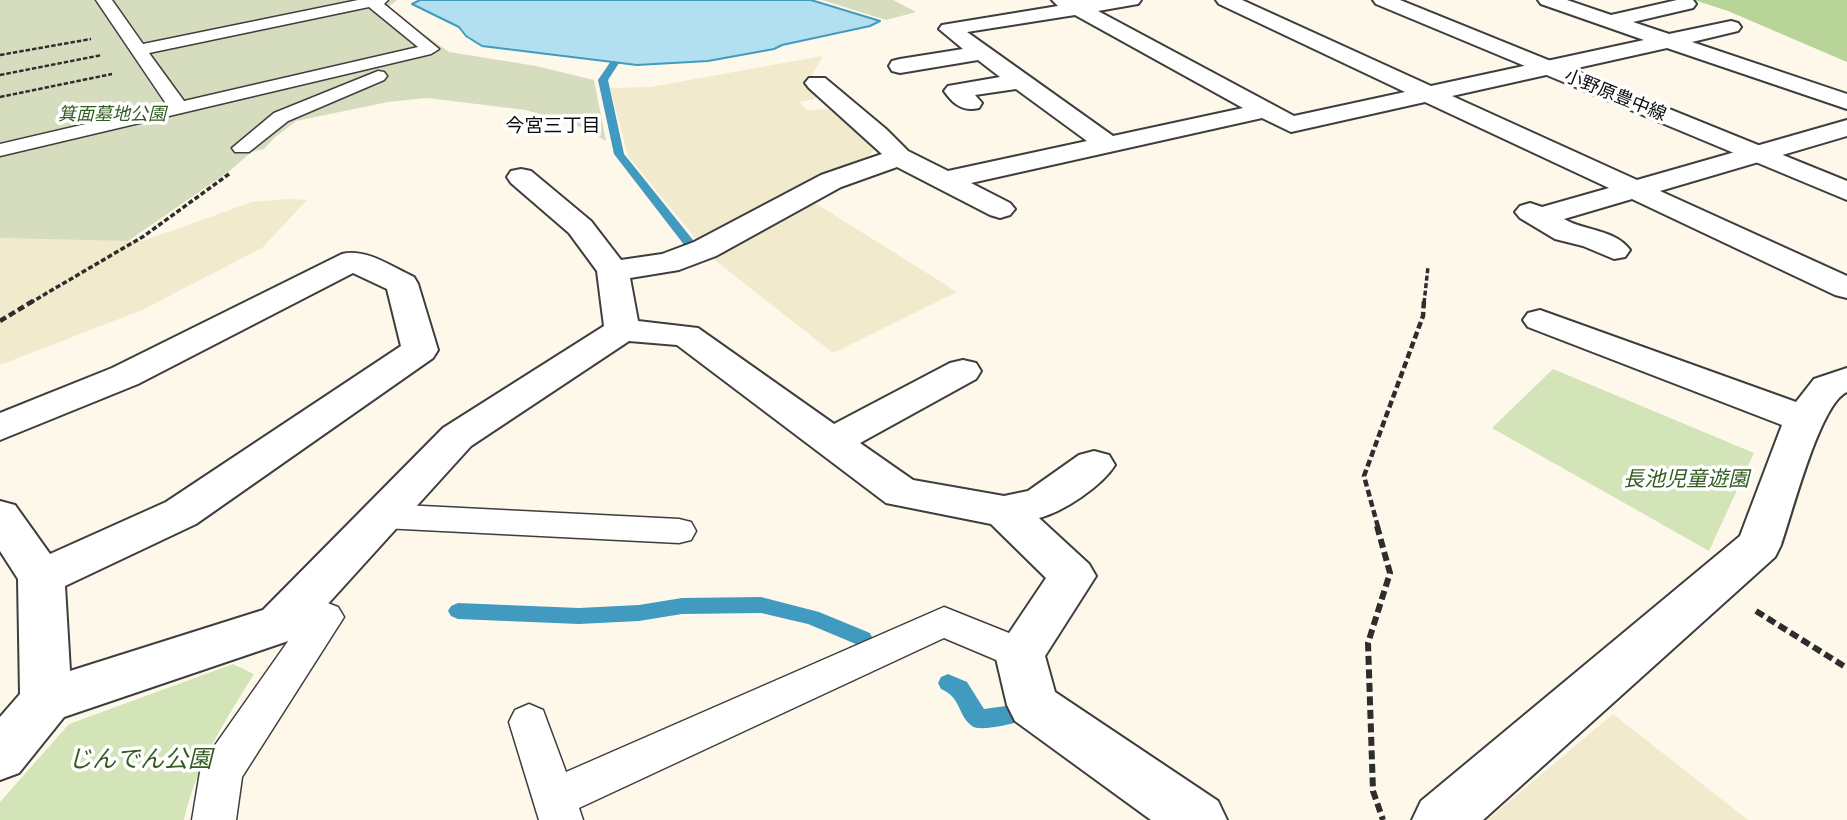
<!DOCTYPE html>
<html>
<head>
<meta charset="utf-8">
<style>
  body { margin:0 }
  canvas { display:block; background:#fdf8ea }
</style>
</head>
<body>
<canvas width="1847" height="820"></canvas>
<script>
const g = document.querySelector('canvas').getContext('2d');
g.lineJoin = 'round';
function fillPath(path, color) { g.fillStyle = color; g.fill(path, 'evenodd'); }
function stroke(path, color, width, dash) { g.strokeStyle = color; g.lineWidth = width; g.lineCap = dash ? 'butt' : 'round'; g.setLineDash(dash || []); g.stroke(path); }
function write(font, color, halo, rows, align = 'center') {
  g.font = font + ' "Times New Roman","Noto Sans JP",serif'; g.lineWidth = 7; g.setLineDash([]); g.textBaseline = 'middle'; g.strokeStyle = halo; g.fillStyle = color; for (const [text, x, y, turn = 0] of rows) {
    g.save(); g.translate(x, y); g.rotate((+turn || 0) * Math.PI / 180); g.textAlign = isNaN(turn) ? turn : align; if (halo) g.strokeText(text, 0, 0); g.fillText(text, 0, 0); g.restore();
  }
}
fillPath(new Path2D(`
  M 823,56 L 807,83 L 818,94 L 815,99 L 800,102 L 807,110 L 835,109 L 866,136 L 874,150 L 867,158 L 824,172 L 696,239 L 628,156 L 610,88 L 650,87 Z
  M 289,199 L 307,200 L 262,248 L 142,310 L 0,365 L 0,238 L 143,241 L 252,202 Z
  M 815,203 L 957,292 L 833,353 L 712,258 L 721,257 L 720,253 Z
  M 1613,714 L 1748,820 L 1487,820 Z`), '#f1eacd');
fillPath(new Path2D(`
  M 1553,369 L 1754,453 L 1709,551 L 1492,428 Z
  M 233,664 L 254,674 C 225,721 196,765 184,820 L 0,820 L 0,802 L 69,724 Z`), '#d3e4b8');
fillPath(new Path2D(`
  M 1694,0 L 1847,0 L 1847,62 L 1728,11 Z`), '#b9d498');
fillPath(new Path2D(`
  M 0,0 L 397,0 L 388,7 L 389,9 L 449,52 L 536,66 L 594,80 L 606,141 L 584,128 L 526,110 L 427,98 L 388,102 L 296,121 L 274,138 L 264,149 L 251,152 L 231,170 L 128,241 L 0,238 Z
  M 822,0 L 893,0 L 916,12 L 886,20 Z`), '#d6dcbe');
const water = new Path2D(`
  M 420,0 L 811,0 L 880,21 L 870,26 L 782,45 L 774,49 L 708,61 L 637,65 L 482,46 L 466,36 L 459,27 L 412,4 Z`);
fillPath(water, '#b3e0f0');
stroke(water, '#419bc1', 2);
fillPath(new Path2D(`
  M 611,61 L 619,63 L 608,80 L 624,154 L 693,240 L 693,246 L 685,246 L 614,154 L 598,80 Z
  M 761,597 L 819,612 L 870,633 L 873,639 L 870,645 L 863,647 L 808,624 L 761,613 L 682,614 L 639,621 L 579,624 L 458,619 L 451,616 L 448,611 L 451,606 L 458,603 L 579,608 L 639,605 L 682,598 Z
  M 948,674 L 967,682 L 984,709 L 1013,705 L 1021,707 L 1024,714 L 1021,721 C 1012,724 979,732 972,726 C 957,715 962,698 941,689 L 938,683 L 941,677 Z`), '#419bc1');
const service = new Path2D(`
  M 96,0 L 112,0 L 143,44 L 358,0 L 388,0 L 384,4 L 439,49 L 431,54 L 0,156 L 0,144 L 167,105 ZM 369,7 L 418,47 L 184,101 L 149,53 Z
  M 378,71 L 384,72 L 387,76 L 384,80 L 288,121 L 249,152 L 235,152 L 232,148 L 274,113 Z
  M 383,504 L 679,519 L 691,522 L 696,531 L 691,540 L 679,543 L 383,528 L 371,524 L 366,516 L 371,508 Z
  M 325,602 L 338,607 L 344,617 L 242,777 L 236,820 L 192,820 L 200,772 L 206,758 L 291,637 L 280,639 L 267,634 L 261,624 L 267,614 Z
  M 944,607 L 1034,643 L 1039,654 L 1034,665 L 1020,670 L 944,638 L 579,808 L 583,820 L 539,820 L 509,722 L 515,710 L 529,704 L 543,710 L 566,772 Z`);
const minor = new Path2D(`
  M 1052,0 L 1141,0 L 1138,4 L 1098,11 L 1294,116 L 1405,92 L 1219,4 L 1216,0 L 1242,0 L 1431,86 L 1644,40 L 1541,4 L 1538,0 L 1567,0 L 1611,15 L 1677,0 L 1693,0 L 1696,4 L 1693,8 L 1633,22 L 1669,34 L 1731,21 L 1738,23 L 1741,27 L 1738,31 L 1692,42 L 1847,94 L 1847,109 L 1667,48 L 1452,96 L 1637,180 L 1847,120 L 1847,136 L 1660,191 L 1847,276 L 1847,298 L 1835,295 L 1632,199 L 1564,219 C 1584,231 1615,229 1630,250 L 1625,257 L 1614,259 L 1583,246 L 1555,239 L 1520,218 L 1515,212 L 1520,206 L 1530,203 L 1542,207 L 1609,188 L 1425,102 L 1291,132 L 1262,118 L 971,183 L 1010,203 L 1015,209 L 1010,215 L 1000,218 L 990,215 L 897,167 L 841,187 L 716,256 L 679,270 L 630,278 L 638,321 L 698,328 L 834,424 L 950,363 L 963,360 L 976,363 L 981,371 L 976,379 L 860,443 L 913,480 L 1004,496 L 1028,491 L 1079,455 L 1094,451 L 1109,455 L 1115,465 C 1102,486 1063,512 1039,518 L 1089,564 L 1096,576 L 1045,656 L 1055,692 L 1218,801 L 1227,820 L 1151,820 L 1015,721 L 1007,705 L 995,654 L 1046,578 L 991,524 L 886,503 L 677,345 L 629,341 L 471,446 L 297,638 L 64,717 L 19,773 L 0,780 L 0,717 L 20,694 L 18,579 L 0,551 L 0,501 L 15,505 L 50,554 L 166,502 L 401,346 L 387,289 L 353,273 L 138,384 L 0,440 L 0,413 L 112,368 L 342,254 C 366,248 392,267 414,277 L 418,284 L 438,350 L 433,358 L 196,524 L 65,586 L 70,671 L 263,610 L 443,428 L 604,326 L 597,271 L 569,233 L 511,183 L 507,177 L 511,171 L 521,169 L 531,171 L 591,221 L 621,260 L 662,254 L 694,242 L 821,175 L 882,154 L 809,88 L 805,83 L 809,78 L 825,78 L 886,129 L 908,151 L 948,171 L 1087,141 L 1016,89 L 975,95 L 982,103 L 979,108 C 963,112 953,104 944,91 L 948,86 L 1000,77 L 978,60 L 900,73 L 892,71 L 889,66 L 892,61 L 900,59 L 963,49 L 939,29 L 942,25 L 1058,6 ZM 1075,15 L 1243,108 L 1113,136 L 967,32 Z
  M 1540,310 L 1796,402 L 1814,379 L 1847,368 L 1847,392 C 1820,403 1792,514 1781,545 L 1775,557 L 1483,820 L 1412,820 L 1421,801 L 1740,536 L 1782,425 L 1528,327 L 1523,320 L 1528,313 Z`);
const tertiary = new Path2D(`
  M 1373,0 L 1400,0 L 1847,181 L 1847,200 L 1376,4 Z`);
stroke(service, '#3e3e3e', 3);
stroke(minor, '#3e3e3e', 4);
stroke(tertiary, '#3e3e3e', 4);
stroke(new Path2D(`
  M 0,55 L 91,39
  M 0,75 L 102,55
  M 0,97 L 112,74`), '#2d2d2d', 2.5, [4.5, 2]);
stroke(new Path2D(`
  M 30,303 L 144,236 L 229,174
  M 1424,303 L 1428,267`), '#2d2d2d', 3.5, [5, 2.5]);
stroke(new Path2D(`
  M 0,321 L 33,301
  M 1378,527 L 1364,476 L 1423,316 L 1424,301`), '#2d2d2d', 4.5, [7, 3.5]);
stroke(new Path2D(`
  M 1377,526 L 1390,573 L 1368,643 L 1373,791 L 1383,820
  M 1756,611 L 1847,668`), '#2d2d2d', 6, [9, 4.5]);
fillPath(service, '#fff');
fillPath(minor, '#fff');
fillPath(tertiary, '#fff');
write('18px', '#0b0b0b', '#fff', [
  ["小野原豊中線",1615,96,22]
]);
write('italic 18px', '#335c21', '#fff', [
  ["箕面墓地公園",112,115]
]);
write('19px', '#0b0b0b', '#fff', [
  ["今宮三丁目",553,127]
]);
write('italic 21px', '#335c21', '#fff', [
  ["長池児童遊園",1686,480]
]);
write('italic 24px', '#335c21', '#fff', [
  ["じんでん公園",140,761]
]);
</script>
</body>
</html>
